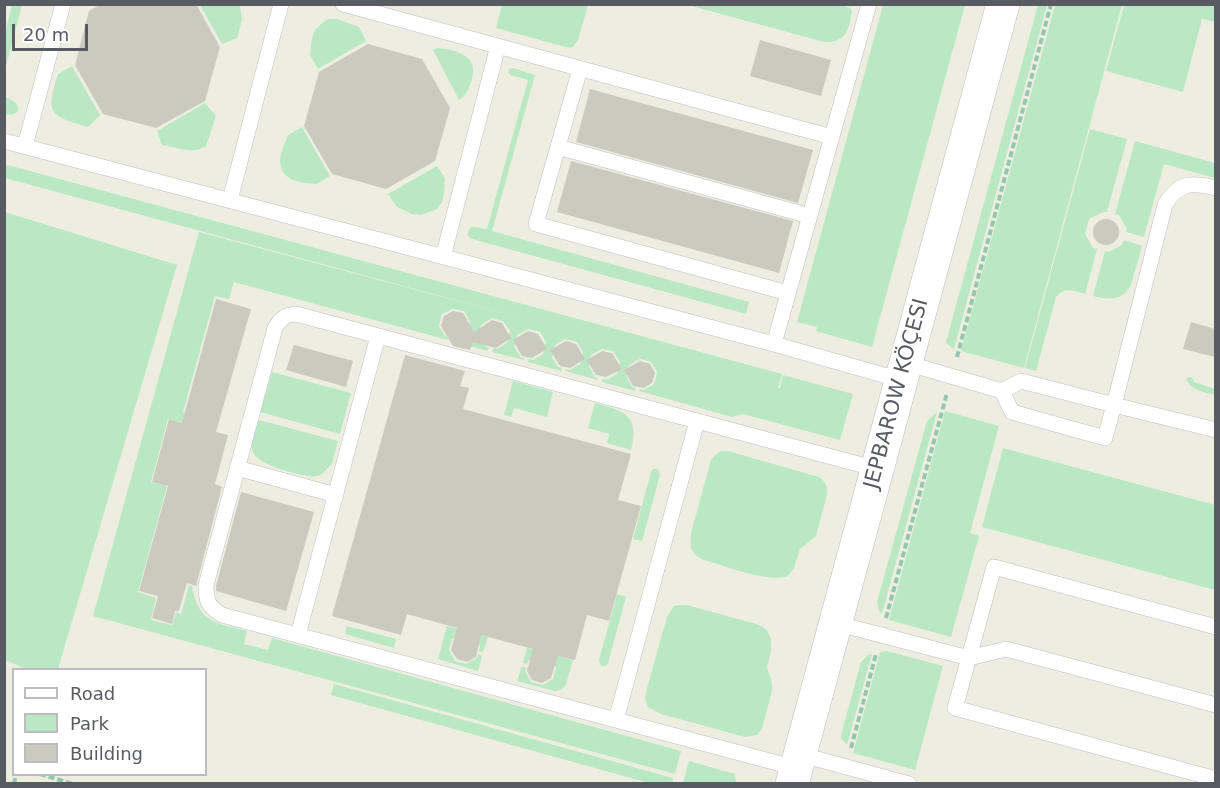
<!DOCTYPE html>
<html>
<head>
<meta charset="utf-8">
<style>
  body { margin:0 }
  #map { position:relative; width:1220px; height:788px; overflow:hidden; background:#edeee0; font-family:"DejaVu Sans",sans-serif }
  canvas { display:block }
  .frame { position:absolute; inset:0; border:6px solid #595b63; pointer-events:none }
  .legend { position:absolute; left:12px; top:668px; width:195px; height:108px; box-sizing:border-box; background:#fff; border:2px solid #bdbdc1; margin:0; padding:8px 10px; list-style:none; font-size:18px; color:#595b63 }
  .legend li { display:flex; align-items:center; gap:12px; height:30px }
  .legend b { width:30px; border:2px solid #bdbdc1 }
  .scale { position:absolute; left:12px; top:24px; width:76px; height:27px; box-sizing:border-box; border:3px solid #595b63; border-top:0; padding-left:8px; font-size:18px; line-height:21px; white-space:nowrap; color:#595b63; -webkit-text-stroke:4px #fff; paint-order:stroke }
</style>
</head>
<body>
<div id="map">
<canvas width="1220" height="788"></canvas>
<div class="frame"></div>
<ul class="legend">
<li><b style="height:8px;background:#fff"></b>Road</li>
<li><b style="height:16px;background:#bae8c5"></b>Park</li>
<li><b style="height:16px;background:#cacabf"></b>Building</li>
</ul>
<div class="scale">20 m</div>
</div>
<script>
const g = document.querySelector('canvas').getContext('2d');
g.lineJoin = 'round';
function fillPath(path, color) { g.fillStyle = color; g.fill(path, 'evenodd'); }
function stroke(path, color, width, dash) { g.strokeStyle = color; g.lineWidth = width; g.lineCap = dash ? 'butt' : 'round'; g.setLineDash(dash || []); g.stroke(path); }
function write(font, color, halo, rows, align = 'center') {
  g.font = font + ' "DejaVu Sans",sans-serif'; g.lineWidth = 4.5; g.setLineDash([]); g.textBaseline = 'middle'; g.strokeStyle = halo; g.fillStyle = color; for (const [text, x, y, turn = 0] of rows) {
    g.save(); g.translate(x, y); g.rotate((+turn || 0) * Math.PI / 180); g.textAlign = isNaN(turn) ? turn : align; if (halo) g.strokeText(text, 0, 0); g.fillText(text, 0, 0); g.restore();
  }
}
fillPath(new Path2D(`
  M 12,5 L 22,5 L 5,70 L 5,33 Z
  M 200,5 L 240,5 L 242,20 L 237,38 L 222,44 Z
  M 502,5 L 502,4 L 588,5 L 578,40 L 573,47 L 569,48 L 496,28 Z
  M 842,5 L 850,8 L 852,11 C 849,30 846,43 824,42 L 688,5 Z
  M 883,5 L 965,5 L 872,347 L 816,331 L 817,327 L 797,322 Z
  M 1038,5 L 1047,5 L 954,349 L 948,345 L 946,342 Z
  M 1055,5 L 1122,5 L 1024,368 L 961,351 Z
  M 1211,5 L 1215,6 L 1215,22 L 1202,19 L 1183,92 L 1106,71 L 1124,5 Z
  M 328,19 L 337,19 L 359,27 L 366,41 L 318,69 L 310,55 L 312,38 L 315,30 L 321,24 Z
  M 437,48 C 459,50 482,57 470,85 C 467,92 465,96 459,100 L 433,50 Z
  M 72,66 L 100,115 L 88,127 C 50,116 45,114 58,74 Z
  M 513,68 L 535,75 L 492,231 L 749,302 L 746,314 L 472,239 L 468,236 L 468,231 L 471,227 L 475,227 L 487,229 L 528,80 L 511,75 L 508,73 L 509,69 Z
  M 4,97 C 23,102 23,117 5,114 Z
  M 205,103 L 216,116 L 206,146 C 194,155 175,147 162,145 L 157,131 Z
  M 302,127 L 330,176 L 317,184 C 301,183 279,181 280,159 C 281,151 285,143 288,135 Z
  M 1090,129 L 1127,139 L 1107,212 L 1103,212 L 1089,219 L 1085,234 L 1093,248 L 1097,249 L 1085,294 C 1074,291 1064,286 1056,297 L 1036,371 L 1025,368 Z
  M 1135,141 L 1215,163 L 1215,178 L 1164,164 L 1144,237 L 1126,232 L 1127,229 L 1119,215 L 1115,214 Z
  M 4,164 L 782,374 L 778,388 L 780,388 L 783,375 L 853,394 L 840,440 L 743,414 L 732,417 L 639,391 L 640,389 L 644,390 L 654,384 L 657,372 L 651,362 L 640,359 L 629,365 L 626,376 L 632,387 L 636,388 L 635,391 L 602,382 L 603,379 L 606,380 L 617,374 L 620,362 L 613,351 L 602,349 L 591,355 L 589,366 L 595,377 L 598,378 L 598,380 L 565,371 L 566,369 L 570,370 L 580,364 L 583,352 L 577,342 L 565,339 L 555,345 L 552,357 L 558,367 L 562,368 L 561,371 L 528,362 L 528,359 L 533,360 L 543,354 L 546,342 L 540,332 L 528,329 L 517,335 L 514,347 L 521,357 L 524,358 L 524,360 L 492,352 L 493,348 L 497,349 L 507,343 L 510,331 L 503,321 L 492,318 L 481,325 L 478,336 L 485,346 L 489,348 L 487,351 L 452,341 L 468,333 L 470,322 L 464,311 L 453,309 L 442,314 L 439,326 L 445,336 L 449,337 L 448,340 L 234,282 L 229,299 L 215,296 L 183,412 L 197,416 L 194,425 L 168,419 L 151,482 L 167,486 L 138,592 L 156,598 L 151,620 L 172,625 L 176,612 L 181,614 L 189,585 L 192,586 C 198,623 216,623 247,631 L 244,644 L 268,650 L 272,638 L 681,751 L 675,774 L 93,616 L 199,232 L 529,320 L 5,178 Z
  M 437,166 L 445,178 L 444,194 L 442,202 L 437,209 L 421,215 L 412,214 L 397,207 L 388,194 Z
  M 5,212 L 177,265 L 58,669 L 26,669 L 5,660 Z
  M 1124,240 L 1142,246 L 1131,285 C 1122,301 1109,300 1093,296 L 1105,251 L 1109,252 L 1122,245 Z
  M 272,372 L 351,393 L 340,434 L 260,412 Z
  M 1192,377 L 1194,382 L 1215,389 L 1215,395 C 1204,392 1190,391 1186,378 Z
  M 513,381 L 553,392 L 547,417 L 514,408 L 511,417 L 504,415 Z
  M 595,403 C 624,411 640,415 631,450 L 607,443 L 609,434 L 588,428 Z
  M 945,411 L 999,426 L 970,533 L 979,536 L 951,637 L 889,620 Z
  M 937,412 L 882,614 L 879,611 L 877,602 L 925,428 L 928,420 Z
  M 259,420 L 338,441 L 332,464 L 322,474 C 318,476 313,477 308,476 C 295,474 258,465 253,452 C 249,442 256,429 259,420 Z
  M 1003,448 L 1215,505 L 1215,590 L 982,527 Z
  M 721,451 L 728,451 L 819,477 C 826,482 828,487 827,495 L 816,536 L 800,549 L 794,568 L 788,576 C 767,583 726,566 704,560 C 689,553 689,545 692,529 L 711,460 L 715,455 Z
  M 653,469 L 657,469 L 659,471 L 660,475 L 642,541 L 633,539 L 651,472 Z
  M 617,594 L 626,597 L 608,663 L 606,666 L 602,666 L 600,664 L 599,660 Z
  M 680,605 L 687,605 L 756,624 L 763,627 L 767,631 L 771,638 L 771,651 L 767,667 L 772,683 L 772,691 L 762,729 L 757,735 L 745,737 L 661,714 L 648,707 L 645,698 L 647,688 L 667,617 L 674,606 Z
  M 347,626 L 396,639 L 394,648 L 345,634 Z
  M 447,626 L 488,637 L 483,652 L 479,651 L 480,646 L 474,636 L 463,633 L 452,639 L 449,650 L 455,661 L 466,664 L 477,658 L 478,654 L 482,656 L 478,671 L 438,659 Z
  M 527,648 L 573,660 L 566,684 C 563,689 559,691 554,691 L 517,681 L 522,666 L 526,668 L 525,671 L 531,682 L 543,685 L 553,679 L 556,668 L 551,657 L 539,654 L 529,660 L 527,664 L 523,663 Z
  M 887,651 L 943,666 L 915,770 L 853,753 L 880,652 Z
  M 872,654 L 847,745 L 841,738 L 841,735 L 861,662 L 868,655 Z
  M 334,684 L 673,778 L 672,783 L 649,783 L 331,695 Z
  M 689,761 L 735,774 L 736,783 L 683,783 Z`), '#bae8c5');
fillPath(new Path2D(`
  M 101,4 L 196,4 L 220,47 L 205,101 L 156,128 L 103,114 L 75,65 L 89,11 Z
  M 760,40 L 831,60 L 821,96 L 750,76 Z
  M 368,44 L 422,59 L 450,108 L 435,161 L 386,189 L 332,174 L 304,126 L 319,72 Z
  M 590,89 L 813,150 L 798,203 L 576,142 Z
  M 571,161 L 793,221 L 779,273 L 557,212 Z
  M1093 232a13 13 0 1 1 26 0a13 13 0 1 1-26 0Z
  M 216,299 L 251,309 L 216,432 L 228,435 L 215,484 L 222,487 L 196,586 L 187,583 L 179,611 L 175,611 L 172,624 L 152,618 L 158,596 L 139,591 L 168,486 L 152,482 L 169,419 L 182,423 Z
  M 453,311 L 463,313 L 474,332 L 492,320 L 502,323 L 511,338 L 496,348 L 473,342 L 470,350 L 453,346 L 441,326 L 444,316 Z
  M 1191,322 L 1215,329 L 1215,357 L 1183,349 Z
  M 528,331 L 538,334 L 547,349 L 532,358 L 522,356 L 513,340 Z
  M 566,341 L 576,344 L 585,359 L 570,368 L 560,366 L 550,350 Z
  M 294,345 L 353,361 L 346,387 L 286,370 Z
  M 602,351 L 612,353 L 622,369 L 606,377 L 596,375 L 587,360 Z
  M 405,355 L 465,371 L 460,386 L 469,388 L 463,409 L 631,454 L 618,500 L 641,506 L 609,621 L 587,615 L 575,660 L 558,656 L 551,678 L 542,683 L 532,680 L 527,671 L 533,649 L 481,635 L 476,657 L 467,662 L 457,659 L 451,650 L 457,628 L 407,614 L 401,635 L 332,616 Z
  M 640,361 L 650,364 L 655,373 L 652,383 L 644,388 L 633,386 L 624,370 Z
  M 241,492 L 314,512 L 286,611 L 216,591 L 216,586 Z`), '#cacabf');
const service = new Path2D(`
  M 343,4 L 832,137
  M 580,69 L 536,224 L 788,293
  M 4,141 L 774,344 L 901,380
  M 25,146 L 63,4
  M 558,147 L 810,216
  M 230,200 L 281,4
  M 443,257 L 498,46
  M 774,344 L 869,4
  M 906,363 L 1002,391 L 1021,381 L 1114,405 L 1165,205 C 1178,182 1192,182 1216,188
  M 1002,391 L 1012,412 L 1105,438 L 1114,405 L 1216,430
  M 237,468 L 336,495
  M 835,623 L 969,658 L 1006,649 L 1216,705
  M 1216,627 L 994,567 L 955,708 L 1216,779
  M 298,635 L 378,336
  M 616,720 L 697,421
  M 799,754 L 909,784
  M 796,768 L 222,615 C 208,606 206,602 206,585 L 275,328 C 281,318 285,315 296,314 L 877,469`);
const tertiary = new Path2D(`
  M 792,784 L 1003,4`);
stroke(service, '#bdbec5', 16);
stroke(tertiary, '#bdbec5', 34);
stroke(new Path2D(`
  M 957,357 L 1051,4
  M 886,618 L 947,393
  M 851,748 L 876,654
  M 40,774 L 73,784
  M 14,784 L 16,774`), '#93c8af', 4, [6, 3]);
stroke(service, '#fff', 15);
stroke(tertiary, '#fff', 33);
write('21px', '#595b63', '#fff', [
  ["JEPBAROW KÖÇESI",897,394,-75]
]);
</script>
</body>
</html>
